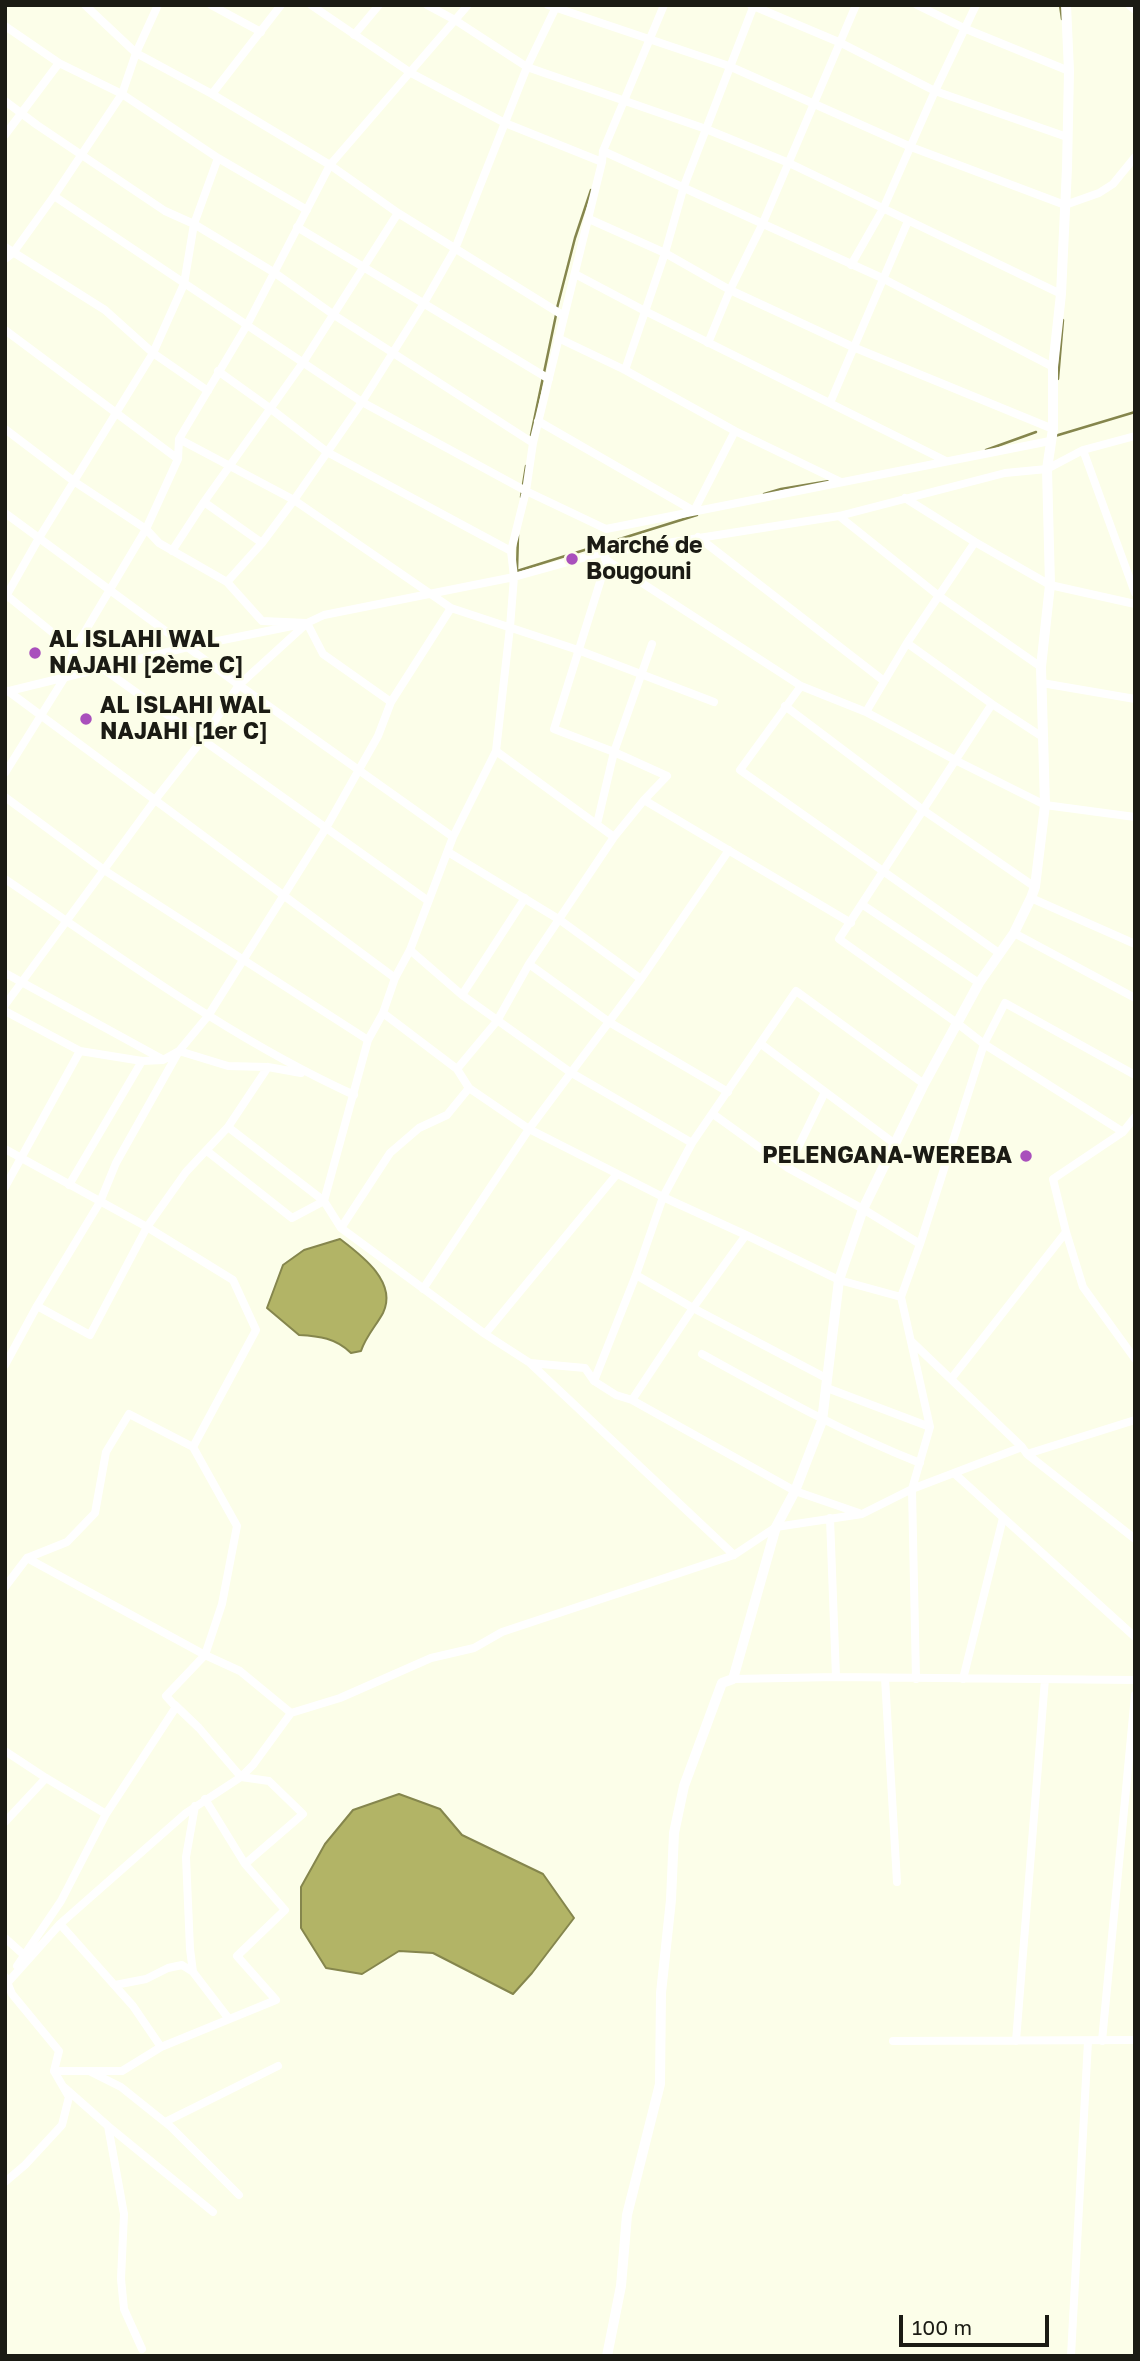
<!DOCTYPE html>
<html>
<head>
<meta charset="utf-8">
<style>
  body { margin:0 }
  #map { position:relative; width:1140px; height:2361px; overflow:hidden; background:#fcfee9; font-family:"Golos Text",sans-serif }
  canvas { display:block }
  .frame { position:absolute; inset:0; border:7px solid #1b1b14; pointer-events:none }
  .scale { position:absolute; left:899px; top:2315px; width:150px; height:32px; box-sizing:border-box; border:4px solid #1b1b14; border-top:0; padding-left:9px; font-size:21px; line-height:24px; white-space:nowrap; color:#1b1b14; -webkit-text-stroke:5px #fcfee9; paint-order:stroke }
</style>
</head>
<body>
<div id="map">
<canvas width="1140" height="2361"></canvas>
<div class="frame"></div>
<div class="scale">100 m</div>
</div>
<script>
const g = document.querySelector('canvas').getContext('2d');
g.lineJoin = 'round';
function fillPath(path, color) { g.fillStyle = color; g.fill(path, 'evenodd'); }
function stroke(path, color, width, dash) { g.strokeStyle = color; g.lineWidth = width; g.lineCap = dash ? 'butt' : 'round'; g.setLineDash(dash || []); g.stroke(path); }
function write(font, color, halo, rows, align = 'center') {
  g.font = font + ' "Golos Text",sans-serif'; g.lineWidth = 5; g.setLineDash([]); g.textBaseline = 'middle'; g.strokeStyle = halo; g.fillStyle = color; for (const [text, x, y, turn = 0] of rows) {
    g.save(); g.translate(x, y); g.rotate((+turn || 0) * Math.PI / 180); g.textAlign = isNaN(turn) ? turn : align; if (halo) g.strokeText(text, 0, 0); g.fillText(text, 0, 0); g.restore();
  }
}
const water = new Path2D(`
  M 340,1239 C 361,1255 398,1282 383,1313 C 376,1326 366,1336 361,1351 L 351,1353 C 336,1338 319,1336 299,1335 L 267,1308 L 283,1265 L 304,1250 Z
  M 399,1794 L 440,1809 L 462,1835 L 543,1874 L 574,1918 L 532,1973 L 513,1994 L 433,1953 L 399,1951 L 362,1974 L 326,1968 L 301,1928 L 301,1887 L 325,1844 L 353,1810 Z`);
fillPath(water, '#b2b466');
stroke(water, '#85864d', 2);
stroke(new Path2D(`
  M 1060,5 L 1062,19
  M 557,308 L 575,238 L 591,190
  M 1058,379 L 1063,320
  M 531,435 L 556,315
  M 1055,436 L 1135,412
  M 986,450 L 1036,432
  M 764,494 L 781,489 L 829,481
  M 521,497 L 526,466
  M 518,535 L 517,571 L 697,515`), '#85864d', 2.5);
stroke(new Path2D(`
  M 85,5 L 136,53 L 212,94 L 330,165 L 398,213 L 564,316
  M 211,5 L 261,32
  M 311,5 L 411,73 L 505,123 L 602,162
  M 427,5 L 455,20 L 527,67 L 706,129 L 789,163 L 1061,294
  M 548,5 L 729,66 L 911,147 L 1065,205 L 1099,193 L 1113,184 L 1135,157
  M 751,5 L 841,43 L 935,91 L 1067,137
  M 917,5 L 966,29 L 1069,71
  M 1129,5 L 1135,10
  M 5,26 L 59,63 L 122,94 L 218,158 L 307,210
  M 354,35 L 379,5
  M 212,94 L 281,5
  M 5,101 L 37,125 L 165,211 L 194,224 L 275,273 L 334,315 L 533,443
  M 5,135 L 59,63
  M 603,151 L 882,278 L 1053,367
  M 54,196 L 362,402 L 526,491 L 606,529 L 1050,441
  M 589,219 L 665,253 L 730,290 L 853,347 L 1053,429
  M 297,227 L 549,379
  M 5,247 L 105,310 L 153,353 L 208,391
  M 5,259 L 13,253 L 54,196 L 122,94 L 136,53 L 158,5
  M 851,265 L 883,209 L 935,91 L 976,5
  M 575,274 L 645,311 L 946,461
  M 5,330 L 178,459
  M 558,338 L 625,370 L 735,431 L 841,482
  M 708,343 L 730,290 L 762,225 L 856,5
  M 625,370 L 665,253 L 684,186 L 754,5
  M 218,371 L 271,409 L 327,452 L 511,551
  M 830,403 L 908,221
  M 538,421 L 694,511 L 735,431
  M 5,429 L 75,482 L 146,529 L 159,543 L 227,582 L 262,621 L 307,623 L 323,654 L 391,702
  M 179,439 L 294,500 L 451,608 L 578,650 L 714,702
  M 1083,450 L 1135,593
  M 905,498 L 975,542 L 1050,585 L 1135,604
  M 204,502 L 262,543
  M 5,513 L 239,685 L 453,837
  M 839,516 L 939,596 L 1041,667
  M 698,537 L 884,681
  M 172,551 L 204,502 L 302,364 L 398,213
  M 605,559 L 801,686 L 866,712 L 957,761 L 1045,805 L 1135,817
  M 227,582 L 262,543 L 294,500 L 362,402 L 424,303 L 455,249 L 527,67 L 555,9
  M 5,594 L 74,650
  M 5,598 L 39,538 L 153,353 L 184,284 L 194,224 L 218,158
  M 907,643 L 992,704 L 1044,738
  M 102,668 L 427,900
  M 1042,683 L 1135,699
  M 801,686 L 740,770 L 999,953
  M 8,691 L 395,978
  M 5,692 L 188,647 L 307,623 L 324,615 L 514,577 L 597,554 L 839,516 L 1005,473 L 1047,469 L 1083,450 L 1135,436
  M 992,704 L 839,939 L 957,1023 L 984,1044 L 1123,1132
  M 785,706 L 923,810 L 1035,887
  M 866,712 L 907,643 L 975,542
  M 496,751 L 614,837
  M 5,773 L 65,677 L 74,650 L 146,529 L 178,459 L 179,439 L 247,325 L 330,165 L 468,5
  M 5,797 L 104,870 L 368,1040
  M 644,800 L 851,923
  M 597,824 L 614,752 L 652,644
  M 448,852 L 560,920 L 641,979
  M 5,879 C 118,955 229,1038 354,1095
  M 1031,898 L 1135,944
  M 863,905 L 979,983
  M 1014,933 L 1135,998
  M 410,950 L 462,995 L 570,1072 L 692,1143
  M 529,964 L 609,1022 L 728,1092
  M 5,973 L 162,1059
  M 462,995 L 525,898
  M 5,1005 L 155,800 L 202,740 L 239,685 L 306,624
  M 5,1011 L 80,1051 L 142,1061 L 163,1060 L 179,1051 L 228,1066 L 268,1067 L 301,1073
  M 383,1013 L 457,1069 L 469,1088 L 529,1129 L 663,1197 L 746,1235 L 839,1280 L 901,1297
  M 761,1044 L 895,1144
  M 457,1069 L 497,1021 L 529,964 L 614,837 L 644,800 L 667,776 L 614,752 L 554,729 L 607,560
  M 713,1114 L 788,1168 L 863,1209 L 920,1244
  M 1135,1117 L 1123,1132 L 1053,1179 L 1066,1232 L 1083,1287 L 1135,1359
  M 228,1127 L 324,1201 L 341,1228 L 485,1334 L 530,1363 L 585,1368 L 594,1381 L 636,1275 L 663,1197 L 692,1143 L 796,991 L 924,1084
  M 5,1149 L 147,1227 L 233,1280 L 256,1330 L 193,1447 L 237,1526 L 222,1604 L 205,1655 L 166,1696 L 176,1707 L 106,1814 L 61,1901 L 17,1966
  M 207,1151 L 292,1218 L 324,1201 L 368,1040 L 383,1013 L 395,978 L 410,950 L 453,837 L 496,751 L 510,627 L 514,577 L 511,551 L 526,491 L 533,443 L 602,162 L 603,151 L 664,5
  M 788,1168 L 825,1092
  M 69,1185 L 142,1061
  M 5,1187 L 80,1051
  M 341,1228 L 390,1153 L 419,1128 L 447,1115 L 469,1088
  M 636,1275 L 693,1308 L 826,1378
  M 423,1289 L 529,1129 L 641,979 L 729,850
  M 37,1306 L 90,1335 L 147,1227 L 186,1172 L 228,1127 L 268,1067
  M 485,1334 L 617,1174
  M 911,1341 L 1022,1447
  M 702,1354 C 774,1394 844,1433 920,1463
  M 530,1363 L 734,1555
  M 5,1365 L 37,1306 L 100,1202 L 116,1163 L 179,1051 L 208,1016 L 326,828 L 378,736 L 391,702 L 451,608
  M 951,1379 L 1066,1232
  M 594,1381 L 616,1395 L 632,1400 L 795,1491 L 859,1513
  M 827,1388 L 930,1427
  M 632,1400 L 693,1308 L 746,1235
  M 1027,1454 L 1135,1539
  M 955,1474 L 1135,1637
  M 830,1518 L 836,1677
  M 27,1558 L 205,1655 L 240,1671 L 291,1713
  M 5,1587 L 27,1558 L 67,1542 L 95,1513 L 106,1452 L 129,1414 L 193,1447
  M 885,1678 L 897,1882
  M 733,1679 L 836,1677 L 1135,1680
  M 916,1679 L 912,1489 L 930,1427 L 901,1297 L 920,1244 L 984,1044 L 1005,1003 L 1135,1075
  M 963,1679 L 1003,1518
  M 5,1751 L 46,1778 L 106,1814
  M 205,1799 L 245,1864
  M 195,1806 L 186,1857 L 190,1949 L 193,1972 L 229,2019
  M 5,1822 L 46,1778
  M 60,1924 L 133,2006 L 161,2047
  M 5,1938 L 24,1955
  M 5,1977 L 9,1981 L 60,1924 L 186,1813 L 241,1777 L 253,1765 L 291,1713 L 340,1698 L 431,1658 L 474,1648 L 502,1632 L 734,1555 L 776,1527 L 862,1514 L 912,1489 L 1022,1447 L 1027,1454 L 1135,1420
  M 5,1977 L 12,1994 L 59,2051 L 54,2071 L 69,2097 L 62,2125 L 25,2165 L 5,2182
  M 115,1985 L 146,1979 L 168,1968 L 182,1965 L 193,1972
  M 893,2041 L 1135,2040
  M 1016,2041 L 1045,1679
  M 1102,2041 L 1135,1695
  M 54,2071 L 122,2071 L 161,2047 L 276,2000 L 237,1956 L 285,1910 L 245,1864 L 303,1814 L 269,1781 L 241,1777 L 199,1728 L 175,1705
  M 91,2072 L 121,2087 L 171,2127 L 239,2195
  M 65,2088 L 108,2126 L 124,2214 L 121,2279 L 124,2309 L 142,2349
  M 165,2122 L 278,2066
  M 108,2126 L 213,2212
  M 1071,2356 L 1088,2041`), '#fff', 8);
stroke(new Path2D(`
  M 607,2356 L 621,2286 L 627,2215 L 660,2084 L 661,1993 L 671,1900 L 674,1833 L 684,1786 L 722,1683 L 733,1679 L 776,1527 L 795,1491 L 822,1421 L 839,1280 L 863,1209 L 924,1084 L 979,983 L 1014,933 L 1031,898 L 1035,887 L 1045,805 L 1041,667 L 1050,585 L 1047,469 L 1053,429 L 1053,367 L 1061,294 L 1067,168 L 1069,71 L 1066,5`), '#fff', 10);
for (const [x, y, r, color] of [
  [572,559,7,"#a950bc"],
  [35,653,7,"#a950bc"],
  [86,719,7,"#a950bc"],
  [1026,1156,7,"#a950bc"]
]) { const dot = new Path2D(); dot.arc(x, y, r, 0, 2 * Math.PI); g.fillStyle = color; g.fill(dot); stroke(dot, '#fcfee9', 2.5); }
write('bold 23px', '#1b1b14', '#fcfee9', [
  ["Marché de",586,546],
  ["Bougouni",586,572],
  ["AL ISLAHI WAL",49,640],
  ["NAJAHI [2ème C]",49,666],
  ["AL ISLAHI WAL",100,706],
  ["NAJAHI [1er C]",100,732],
  ["PELENGANA-WEREBA",1012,1156,"right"]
], 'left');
</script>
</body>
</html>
